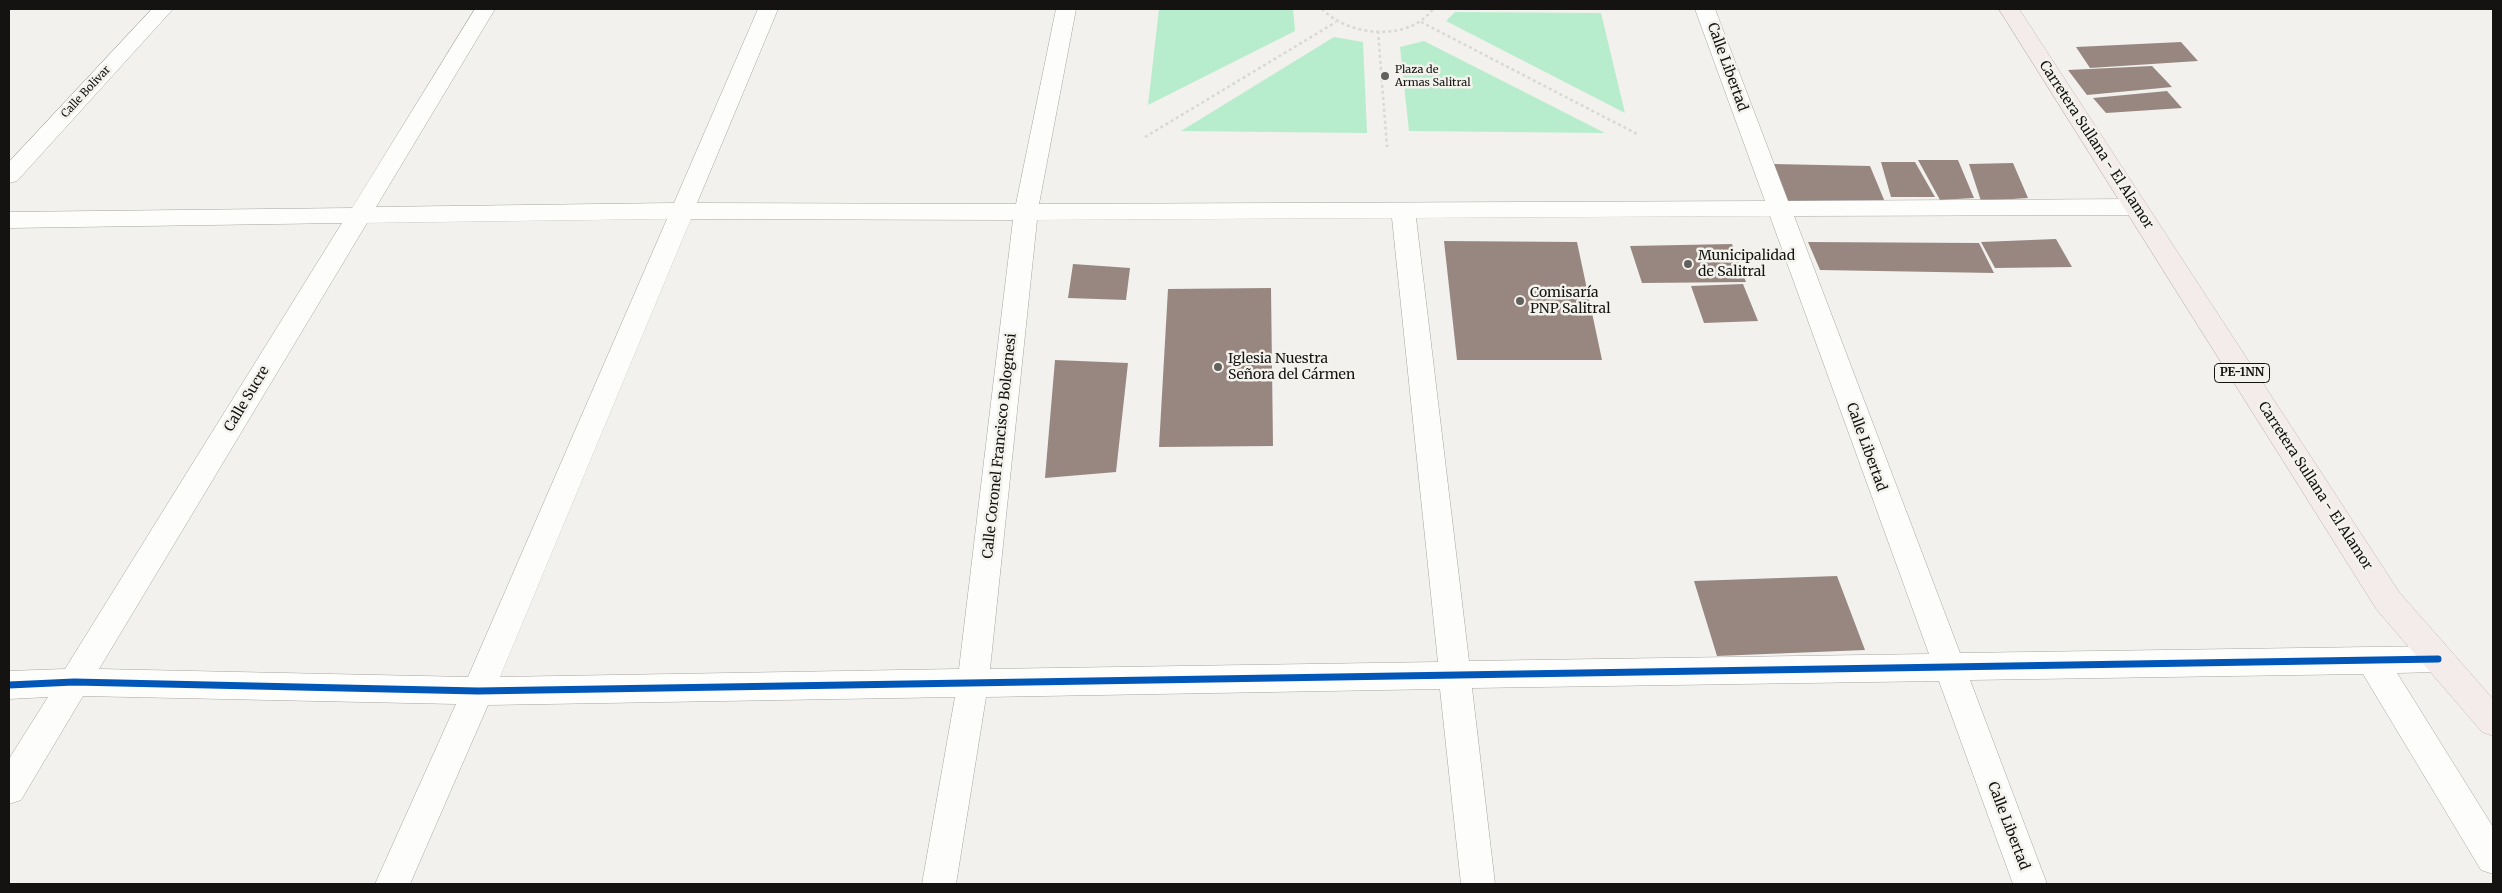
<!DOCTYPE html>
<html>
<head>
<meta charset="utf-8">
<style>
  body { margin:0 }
  #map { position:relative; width:2502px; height:893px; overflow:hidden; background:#f2f1ed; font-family:Merriweather,serif }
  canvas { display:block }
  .frame { position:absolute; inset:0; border:10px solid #141311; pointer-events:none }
</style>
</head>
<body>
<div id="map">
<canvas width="2502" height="893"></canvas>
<div class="frame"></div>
</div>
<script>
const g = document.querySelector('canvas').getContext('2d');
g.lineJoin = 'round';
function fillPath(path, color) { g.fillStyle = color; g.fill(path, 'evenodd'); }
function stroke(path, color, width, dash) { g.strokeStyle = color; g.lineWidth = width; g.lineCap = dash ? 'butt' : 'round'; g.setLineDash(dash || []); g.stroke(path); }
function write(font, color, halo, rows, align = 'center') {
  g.font = font + ' Merriweather,serif'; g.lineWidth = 5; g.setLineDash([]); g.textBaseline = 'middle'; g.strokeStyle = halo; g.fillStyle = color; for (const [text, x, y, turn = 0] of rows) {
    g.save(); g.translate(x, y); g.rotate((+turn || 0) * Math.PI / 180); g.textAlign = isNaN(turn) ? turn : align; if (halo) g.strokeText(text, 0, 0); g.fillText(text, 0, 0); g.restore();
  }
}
fillPath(new Path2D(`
  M 1159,9 L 1293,9 L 1295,31 L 1148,105 Z
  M 1455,12 L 1601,13 L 1625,113 L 1446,21 Z
  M 1334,37 L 1363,42 L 1367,133 L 1181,131 Z
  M 1424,41 L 1605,133 L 1409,131 L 1400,47 Z`), '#b7edcc');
fillPath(new Path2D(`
  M 2181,42 L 2198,61 L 2090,68 L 2076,47 Z
  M 2152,66 L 2172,87 L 2087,95 L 2068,70 Z
  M 2167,91 L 2182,108 L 2106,113 L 2093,98 Z
  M 1918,160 L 1958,160 L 1974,198 L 1940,200 Z
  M 1881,162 L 1915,162 L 1935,197 L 1891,197 Z
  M 2013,163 L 2028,198 L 1981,201 L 1969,164 Z
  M 1773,164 L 1870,166 L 1885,202 L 1786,202 Z
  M 2056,239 L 2072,267 L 1995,268 L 1981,242 Z
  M 1444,241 L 1577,242 L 1602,360 L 1457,360 Z
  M 1808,242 L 1979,243 L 1994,273 L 1820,270 Z
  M 1732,244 L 1746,282 L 1642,283 L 1630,246 Z
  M 1073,264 L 1130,268 L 1126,300 L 1068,298 Z
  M 1743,284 L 1758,321 L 1704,323 L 1691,286 Z
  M 1271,288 L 1273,446 L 1159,447 L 1168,289 Z
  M 1055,360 L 1128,363 L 1116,472 L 1045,478 Z
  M 1837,576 L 1865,650 L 1717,656 L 1694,581 Z`), '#988781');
const minor = new Path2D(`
  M 152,9 L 173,9 L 17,181 L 9,183 L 9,162 Z
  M 475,9 L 495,9 L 376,207 L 674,203 L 758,9 L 778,9 L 697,203 L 1016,204 L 1056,9 L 1076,9 L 1039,204 L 1765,201 L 1695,9 L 1715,9 L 1788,201 L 2136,199 L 2144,202 L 2148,207 L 2144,212 L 2136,215 L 1794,216 L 1960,653 L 2438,646 L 2449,649 L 2454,659 L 2449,669 L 2438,672 L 2397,673 L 2493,827 L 2493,874 L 2481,870 L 2363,674 L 1970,680 L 2047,884 L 2013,884 L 1939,681 L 1472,688 L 1495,884 L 1461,884 L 1440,689 L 986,697 L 956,884 L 922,884 L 955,697 L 488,705 L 410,884 L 375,884 L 456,704 L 83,696 L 21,800 L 9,804 L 9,759 L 48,697 L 9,699 L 9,671 L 65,669 L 342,223 L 9,228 L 9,212 L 352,208 ZM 1770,216 L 1929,654 L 1469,661 L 1416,218 ZM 1392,218 L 1438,662 L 990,669 L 1037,220 ZM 667,219 L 468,677 L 99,669 L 367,223 ZM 691,219 L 1013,220 L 959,669 L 500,677 Z`);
const highway = new Path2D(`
  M 1999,9 L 2019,9 L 2399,592 L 2493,699 L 2493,736 L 2482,732 L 2377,610 Z`);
stroke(minor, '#a6a5a2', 1);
stroke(highway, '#c2b9b8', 1);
stroke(new Path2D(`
  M 1322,9 C 1350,37 1408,42 1433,9
  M 1421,22 L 1639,135
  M 1378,31 L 1387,147
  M 1145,137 L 1336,22`), '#d8d8d8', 2.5, [3, 3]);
fillPath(minor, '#fdfdfc');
fillPath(highway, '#f4eceb');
stroke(new Path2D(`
  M 9,685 L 74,682 L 478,691 L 2438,659`), '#0057b8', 7);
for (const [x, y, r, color] of [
  [1385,76,5,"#62615e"],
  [1688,264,5,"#62615e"],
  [1520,301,5,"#62615e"],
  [1218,367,5,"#62615e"]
]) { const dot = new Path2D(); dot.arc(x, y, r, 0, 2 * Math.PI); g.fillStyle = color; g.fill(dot); stroke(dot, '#f3f2ec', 2); }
write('11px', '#141311', '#f3f2ec', [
  ["Plaza de",1395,70],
  ["Armas Salitral",1395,83]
], 'left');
write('11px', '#141311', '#f3f2ec', [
  ["Calle Bolivar",86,92,-47]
]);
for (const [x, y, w] of [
  [2242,373,55]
]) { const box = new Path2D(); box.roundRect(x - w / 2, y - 9.5, w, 19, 4); g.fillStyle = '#f3f2ec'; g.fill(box); stroke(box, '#141311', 1); }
write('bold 12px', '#141311', null, [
  ["PE-1NN",2242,373]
]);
write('14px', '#141311', '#f3f2ec', [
  ["Calle Libertad",1727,67,70],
  ["Carretera Sullana - El Alamor",2096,145,57],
  ["Calle Sucre",247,399,-59],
  ["Calle Coronel Francisco Bolognesi",1000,446,-84],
  ["Calle Libertad",1866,447,70],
  ["Carretera Sullana - El Alamor",2315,486,57],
  ["Calle Libertad",2008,826,69]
]);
write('14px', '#141311', '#f3f2ec', [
  ["Municipalidad",1698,256],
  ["de Salitral",1698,272],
  ["Comisaría",1530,293],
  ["PNP Salitral",1530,309],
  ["Iglesia Nuestra",1228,359],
  ["Señora del Cármen",1228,375]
], 'left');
</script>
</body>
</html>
